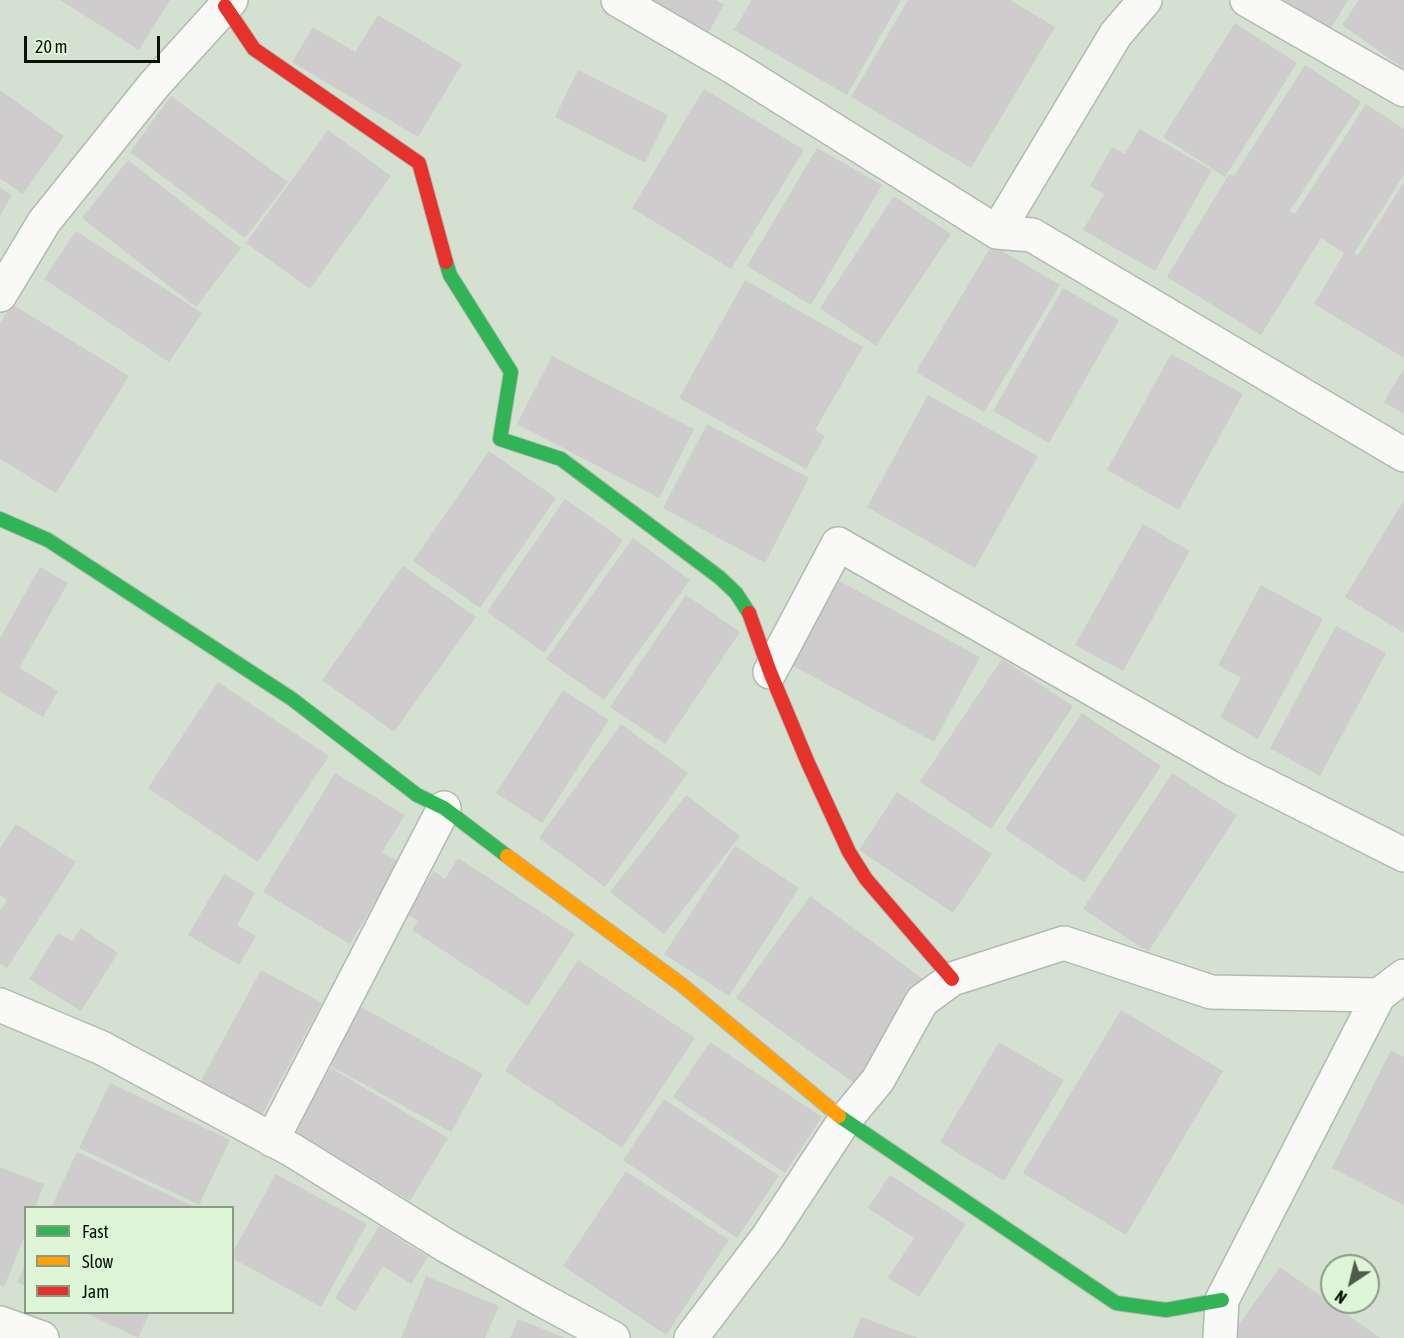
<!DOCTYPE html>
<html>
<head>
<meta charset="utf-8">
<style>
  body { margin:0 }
  #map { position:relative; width:1404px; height:1338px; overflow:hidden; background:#d4e1d1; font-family:"Asap Condensed",sans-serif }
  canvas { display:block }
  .legend { position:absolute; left:24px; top:1206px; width:210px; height:108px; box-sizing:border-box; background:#def5d8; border:2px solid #899a85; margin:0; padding:8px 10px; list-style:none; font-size:18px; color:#0a1208 }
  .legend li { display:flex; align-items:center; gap:12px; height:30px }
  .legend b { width:30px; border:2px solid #899a85 }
  .north { position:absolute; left:1320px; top:1254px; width:60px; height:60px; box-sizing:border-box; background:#def5d8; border:2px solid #899a85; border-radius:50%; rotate:215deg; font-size:16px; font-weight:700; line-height:24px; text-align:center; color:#0a1208 }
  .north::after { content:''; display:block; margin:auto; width:21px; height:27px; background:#515a4e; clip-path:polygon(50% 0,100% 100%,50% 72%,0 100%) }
  .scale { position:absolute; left:24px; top:36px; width:136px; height:27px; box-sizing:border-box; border:3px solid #0a1208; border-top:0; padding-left:8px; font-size:18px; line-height:21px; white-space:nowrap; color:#0a1208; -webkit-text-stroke:4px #def5d8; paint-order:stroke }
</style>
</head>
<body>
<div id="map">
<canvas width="1404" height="1338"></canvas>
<ul class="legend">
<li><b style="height:8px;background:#30b455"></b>Fast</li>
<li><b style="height:8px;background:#ff9f0a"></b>Slow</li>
<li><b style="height:8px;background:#e5322d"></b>Jam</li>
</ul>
<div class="north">N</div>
<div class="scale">20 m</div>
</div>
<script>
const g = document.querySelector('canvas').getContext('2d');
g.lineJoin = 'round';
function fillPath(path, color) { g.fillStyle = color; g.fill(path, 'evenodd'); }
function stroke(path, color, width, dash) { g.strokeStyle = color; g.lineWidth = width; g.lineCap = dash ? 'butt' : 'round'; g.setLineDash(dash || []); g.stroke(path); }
fillPath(new Path2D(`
  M 60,0 L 170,0 L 139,50 Z
  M 640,0 L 716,0 L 724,5 L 706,37 Z
  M 752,0 L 901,0 L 847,95 L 734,30 Z
  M 908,0 L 1010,0 L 1055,27 L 971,168 L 851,97 Z
  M 1283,0 L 1348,0 L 1331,28 Z
  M 1359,0 L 1404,0 L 1404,69 L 1342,25 Z
  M 378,15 L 462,64 L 418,137 L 292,62 L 313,27 L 355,52 Z
  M 1235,23 L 1297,63 L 1225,177 L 1163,137 Z
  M 1305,65 L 1361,102 L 1290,211 L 1295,214 L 1366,104 L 1404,129 L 1404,175 L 1354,253 L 1358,255 L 1404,182 L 1404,358 L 1314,304 L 1344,253 L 1321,238 L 1261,335 L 1167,277 L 1229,174 L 1234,176 Z
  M 578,70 L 668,115 L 645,163 L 555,117 Z
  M 704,89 L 804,150 L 731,269 L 632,208 Z
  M 0,90 L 64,136 L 23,194 L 0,178 Z
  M 171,96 L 288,182 L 245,238 L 130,152 Z
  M 1139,129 L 1212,170 L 1155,271 L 1083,230 L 1104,194 L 1090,186 L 1112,147 L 1125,154 Z
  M 328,130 L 391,176 L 310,289 L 246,243 Z
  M 817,148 L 882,185 L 811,305 L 747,266 Z
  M 128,160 L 241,248 L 196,307 L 82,218 Z
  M 0,188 L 12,195 L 0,216 Z
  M 894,196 L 951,234 L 876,346 L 820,308 Z
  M 76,231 L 202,313 L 169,362 L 44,279 Z
  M 992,245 L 1060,285 L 984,412 L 916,372 Z
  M 745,280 L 863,347 L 815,430 L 825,436 L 806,469 L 679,398 Z
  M 1063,288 L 1119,320 L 1049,443 L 993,411 Z
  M 12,304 L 129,376 L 56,493 L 0,459 L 0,323 Z
  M 1171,354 L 1243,394 L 1179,510 L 1107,470 Z
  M 552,356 L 694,429 L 659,498 L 517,424 Z
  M 1404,368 L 1404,414 L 1384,402 Z
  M 928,395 L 1038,456 L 975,568 L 867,507 Z
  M 707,424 L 809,478 L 765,563 L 663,508 Z
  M 489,451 L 556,498 L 480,608 L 413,561 Z
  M 565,499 L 623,540 L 544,653 L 487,612 Z
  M 1404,500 L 1404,633 L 1345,597 Z
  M 1143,524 L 1190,551 L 1123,671 L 1075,645 Z
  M 633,538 L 690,580 L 604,700 L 546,659 Z
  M 403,566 L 476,617 L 394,732 L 322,680 Z
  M 40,567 L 68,583 L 19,668 L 58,691 L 43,717 L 0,692 L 0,638 Z
  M 832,577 L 980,657 L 934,742 L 786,662 Z
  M 1261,585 L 1323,619 L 1258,739 L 1220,717 L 1241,678 L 1218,665 Z
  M 686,595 L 740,632 L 665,744 L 610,707 Z
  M 1336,626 L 1386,653 L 1320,776 L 1270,748 Z
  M 1002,659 L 1073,706 L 991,829 L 920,782 Z
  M 218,682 L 329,756 L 258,862 L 148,788 Z
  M 563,690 L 609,720 L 542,823 L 496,793 Z
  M 1082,713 L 1161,766 L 1084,882 L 1005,829 Z
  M 621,724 L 688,773 L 605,887 L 539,838 Z
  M 335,773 L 405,815 L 382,852 L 399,862 L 350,944 L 263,892 Z
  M 1172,773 L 1237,815 L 1148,952 L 1083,909 Z
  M 897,792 L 992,854 L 953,913 L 859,850 Z
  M 686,795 L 740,836 L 664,934 L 610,892 Z
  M 16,824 L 76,862 L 7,968 L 0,964 L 0,911 L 7,900 L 0,895 L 0,848 Z
  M 735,846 L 799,888 L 729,996 L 664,954 Z
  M 458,858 L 575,934 L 528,1006 L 412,930 L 418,921 L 406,913 L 434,871 L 445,879 Z
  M 224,874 L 255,893 L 237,925 L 256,936 L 239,965 L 188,935 Z
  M 810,896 L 927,982 L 854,1083 L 736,998 Z
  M 81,928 L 118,953 L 81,1011 L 29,979 L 58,933 L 72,941 Z
  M 578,960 L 695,1038 L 622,1148 L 505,1071 Z
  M 261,970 L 322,1003 L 257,1124 L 196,1090 Z
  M 361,1007 L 483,1074 L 451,1132 L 329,1065 Z
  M 1121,1010 L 1223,1071 L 1126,1235 L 1023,1173 Z
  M 710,1042 L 822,1117 L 785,1173 L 673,1097 Z
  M 999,1042 L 1064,1080 L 1004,1181 L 940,1142 Z
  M 1391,1050 L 1404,1057 L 1404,1205 L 1332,1168 Z
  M 331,1068 L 448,1138 L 410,1201 L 293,1131 Z
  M 110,1083 L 230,1140 L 199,1205 L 79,1148 Z
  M 664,1099 L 779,1176 L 737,1238 L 623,1160 Z
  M 77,1152 L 197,1208 L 51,1208 Z
  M 0,1167 L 44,1184 L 35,1208 L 26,1208 L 26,1233 L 4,1287 L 0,1285 Z
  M 626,1171 L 729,1240 L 666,1335 L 563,1266 Z
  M 276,1174 L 367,1224 L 321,1307 L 232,1258 L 232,1254 Z
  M 890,1175 L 966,1224 L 919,1297 L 888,1278 L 914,1238 L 868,1208 Z
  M 379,1226 L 428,1257 L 411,1284 L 383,1266 L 355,1312 L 335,1298 Z
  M 26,1263 L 26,1286 L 17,1282 Z
  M 1280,1267 L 1380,1338 L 1229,1338 Z
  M 426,1276 L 499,1306 L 485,1338 L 401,1338 Z
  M 84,1312 L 150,1312 L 138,1338 Z
  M 861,1317 L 918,1338 L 853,1338 Z
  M 518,1319 L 565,1338 L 510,1338 Z`), '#cecccd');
const street = new Path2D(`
  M 618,0 L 733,67 L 997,232 L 1032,235 L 1404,455
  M 1247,0 L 1404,90
  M 997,232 L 1116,34 L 1145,0
  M 0,295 L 44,222 L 154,85 L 231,0
  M 770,672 L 838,544 L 1231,768 L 1404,855
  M 0,1005 L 102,1048 L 292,1150 L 445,1245 L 542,1300 L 613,1338
  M 272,1140 L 444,808
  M 0,1323 L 42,1338
  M 691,1338 L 767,1238 L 844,1121 L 878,1080 L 922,1001 L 952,979 L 1064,943 L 1211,992 L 1379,995 L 1404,976
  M 1220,1338 L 1222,1300 L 1379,995`);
const fast = new Path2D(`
  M 446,262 L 450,275 L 511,372 L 500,439 L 561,459 L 719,577 L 736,593 L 749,613
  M 0,519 L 48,540 L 292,699 L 417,795 L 444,808 L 507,856
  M 839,1116 L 1116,1303 L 1166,1310 L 1222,1300`);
const slow = new Path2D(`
  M 507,856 L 682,985 L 839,1116`);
const jam = new Path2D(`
  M 225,6 L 254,49 L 419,163 L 446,262
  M 749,613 L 770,672 L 808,763 L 849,852 L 866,879 L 952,979`);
stroke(street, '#b1baae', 36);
stroke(fast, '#b1baae', 16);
stroke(slow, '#b1baae', 16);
stroke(jam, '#b1baae', 16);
stroke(street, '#f9faf8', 33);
stroke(fast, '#30b455', 14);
stroke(slow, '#ff9f0a', 14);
stroke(jam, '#e5322d', 14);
</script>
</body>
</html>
